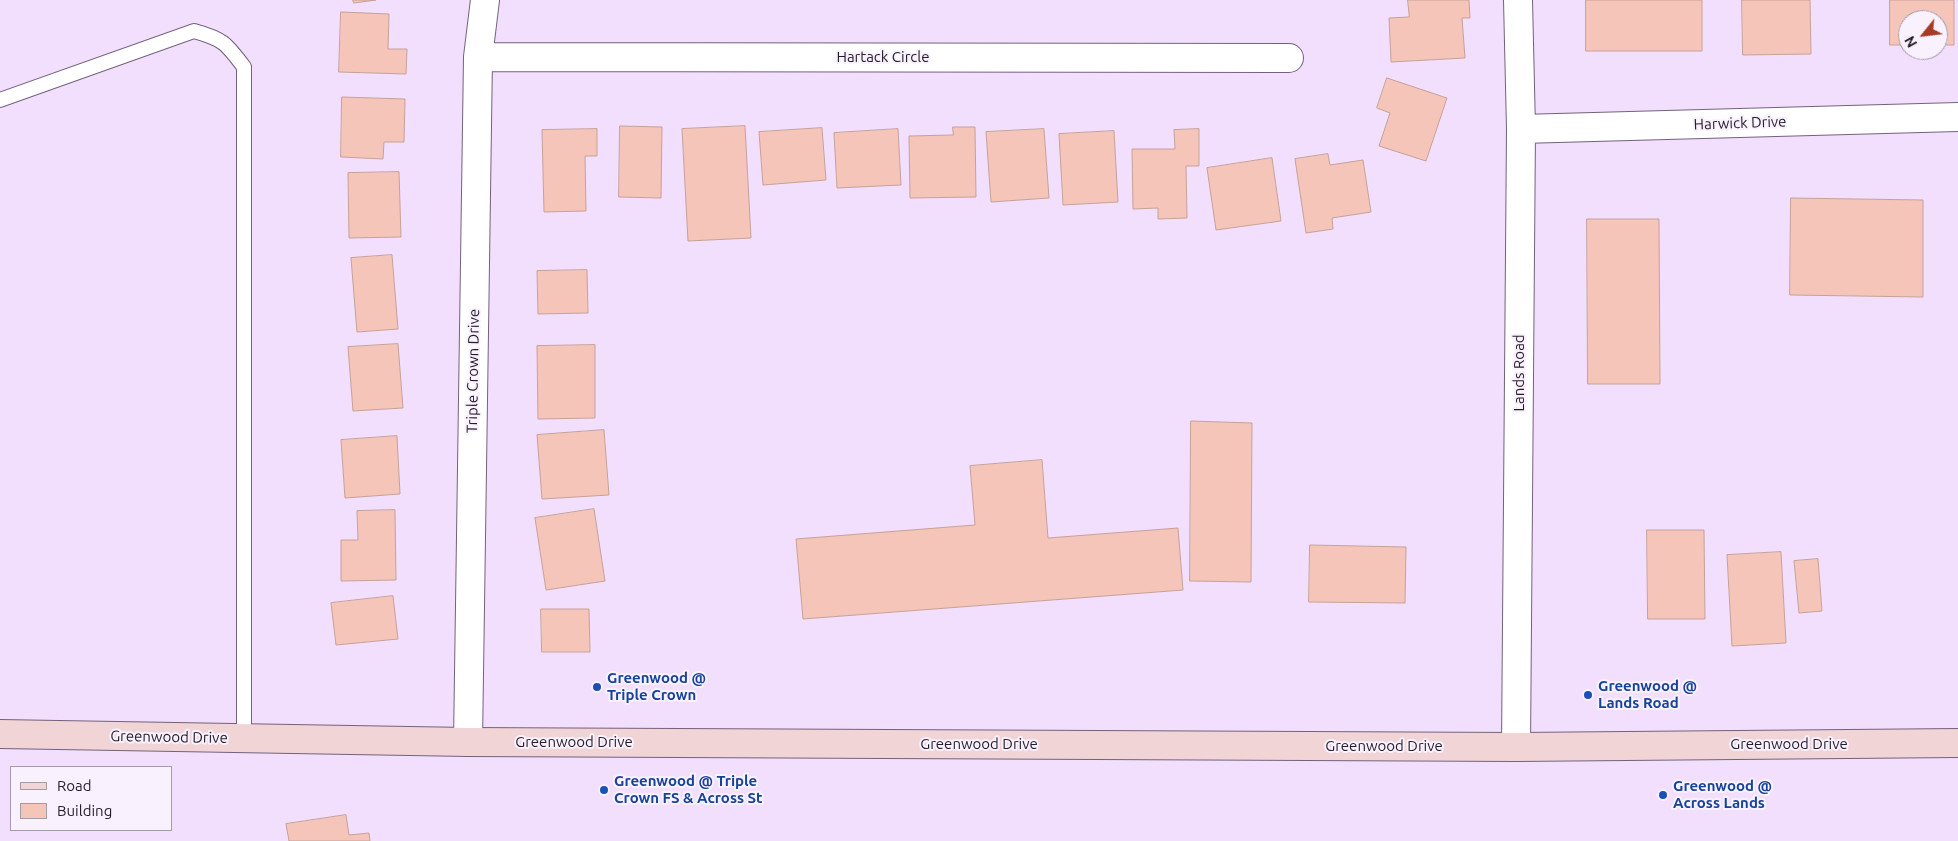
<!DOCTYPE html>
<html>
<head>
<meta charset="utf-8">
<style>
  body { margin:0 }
  #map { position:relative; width:1958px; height:841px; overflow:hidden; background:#f2dffd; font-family:Ubuntu,sans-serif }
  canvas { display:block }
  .legend { position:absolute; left:10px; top:766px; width:162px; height:65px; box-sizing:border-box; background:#f9f1fd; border:1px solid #a39ca7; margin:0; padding:6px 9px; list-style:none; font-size:15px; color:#231d27 }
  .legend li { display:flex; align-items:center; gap:10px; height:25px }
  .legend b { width:25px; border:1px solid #a39ca7 }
  .north { position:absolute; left:1898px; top:10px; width:50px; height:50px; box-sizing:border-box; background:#f9f1fd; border:1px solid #a39ca7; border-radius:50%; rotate:241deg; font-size:14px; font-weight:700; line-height:20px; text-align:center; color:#231d27 }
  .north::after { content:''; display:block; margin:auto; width:18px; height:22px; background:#a43b22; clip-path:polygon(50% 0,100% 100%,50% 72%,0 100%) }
</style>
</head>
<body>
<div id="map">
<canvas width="1958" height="841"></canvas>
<ul class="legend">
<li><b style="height:6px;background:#f0d4d6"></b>Road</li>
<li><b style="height:14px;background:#f5c5ba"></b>Building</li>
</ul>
<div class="north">N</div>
</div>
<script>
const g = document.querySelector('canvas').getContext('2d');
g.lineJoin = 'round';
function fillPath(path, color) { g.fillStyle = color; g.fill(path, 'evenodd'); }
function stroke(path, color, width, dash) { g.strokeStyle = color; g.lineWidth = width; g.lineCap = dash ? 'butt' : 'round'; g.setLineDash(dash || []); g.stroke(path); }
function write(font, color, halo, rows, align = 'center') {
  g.font = font + ' Ubuntu,sans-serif'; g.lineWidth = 4; g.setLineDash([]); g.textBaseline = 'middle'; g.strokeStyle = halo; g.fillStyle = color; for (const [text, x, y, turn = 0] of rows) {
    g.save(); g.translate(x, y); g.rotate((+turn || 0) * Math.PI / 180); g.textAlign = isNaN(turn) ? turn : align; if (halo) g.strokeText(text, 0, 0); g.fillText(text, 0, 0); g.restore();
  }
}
const building = new Path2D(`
  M 353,0 L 376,0 L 354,3 Z
  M 1408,0 L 1469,0 L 1470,18 L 1462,18 L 1465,58 L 1391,62 L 1389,18 L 1409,17 Z
  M 1586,0 L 1702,0 L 1702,51 L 1586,51 Z
  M 1742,0 L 1810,0 L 1811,54 L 1743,55 Z
  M 1890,0 L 1954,0 L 1954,45 L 1938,45 L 1938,20 L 1908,20 L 1908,45 L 1890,45 Z
  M 341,12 L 389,14 L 388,49 L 407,49 L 406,74 L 339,72 Z
  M 1387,78 L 1447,98 L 1426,161 L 1379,146 L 1390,113 L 1377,108 Z
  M 342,97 L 405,99 L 404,142 L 384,142 L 383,159 L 341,157 Z
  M 620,126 L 662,127 L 661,198 L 619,197 Z
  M 745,126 L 751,238 L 688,241 L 682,129 Z
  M 953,127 L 975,127 L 976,197 L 910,198 L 909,136 L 953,135 Z
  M 822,128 L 826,180 L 763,185 L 759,132 Z
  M 597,129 L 597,156 L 585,156 L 586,211 L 544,212 L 542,130 Z
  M 898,129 L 901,185 L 837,188 L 834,133 Z
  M 1044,129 L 1049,198 L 991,202 L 986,132 Z
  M 1199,129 L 1199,166 L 1186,166 L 1187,218 L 1158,219 L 1158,208 L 1133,209 L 1132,149 L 1175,149 L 1174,130 Z
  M 1114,131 L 1118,202 L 1063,205 L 1059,134 Z
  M 1328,154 L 1330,165 L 1363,160 L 1371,212 L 1332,218 L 1333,229 L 1306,233 L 1295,159 Z
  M 1272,158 L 1281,221 L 1216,230 L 1207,168 Z
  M 399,172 L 401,237 L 349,238 L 348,173 Z
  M 1791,198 L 1923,200 L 1923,297 L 1790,295 Z
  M 1587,219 L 1659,219 L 1660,384 L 1588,384 Z
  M 392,255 L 398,329 L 357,332 L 351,258 Z
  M 587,270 L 588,313 L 538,314 L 537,271 Z
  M 398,344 L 403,408 L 353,411 L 348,347 Z
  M 595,345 L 595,418 L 538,419 L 537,346 Z
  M 1191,421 L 1252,423 L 1251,582 L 1190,581 Z
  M 604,430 L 609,495 L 542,499 L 537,435 Z
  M 397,436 L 400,494 L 345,498 L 341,440 Z
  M 1042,460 L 1048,538 L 1178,528 L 1183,590 L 803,619 L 796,539 L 975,525 L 970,466 Z
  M 594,509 L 605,581 L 546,590 L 535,518 Z
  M 395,510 L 396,580 L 341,581 L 341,540 L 358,540 L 357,511 Z
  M 1647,530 L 1704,530 L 1705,619 L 1648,619 Z
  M 1310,545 L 1406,547 L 1405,603 L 1309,602 Z
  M 1781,552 L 1786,643 L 1732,646 L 1727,555 Z
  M 1818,559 L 1822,611 L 1799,613 L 1794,561 Z
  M 393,596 L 398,639 L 336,645 L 331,603 Z
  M 541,609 L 589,609 L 590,652 L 542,652 Z
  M 346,815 L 349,835 L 369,833 L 370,841 L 289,841 L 286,824 Z`);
fillPath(building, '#f5c5ba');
stroke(building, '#c6a198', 1);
const lane = new Path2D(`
  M 0,100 L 194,31 C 223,39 226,43 244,67 L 244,738`);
const street = new Path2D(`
  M 478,57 L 1289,58
  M 1521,129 L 1958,117
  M 468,742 L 478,57 L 485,0
  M 1516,747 L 1521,129 L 1518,0`);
const secondary = new Path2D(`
  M 0,734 L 468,742 L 1516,747 L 1958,743`);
stroke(lane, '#73627c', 16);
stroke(street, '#73627c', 30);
stroke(secondary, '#73627c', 30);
stroke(lane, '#fff', 14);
stroke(street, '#fff', 28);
stroke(secondary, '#f0d4d6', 28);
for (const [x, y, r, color] of [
  [597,687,5,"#1a4fb4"],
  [1588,695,5,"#1a4fb4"],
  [604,790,5,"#1a4fb4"],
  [1663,795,5,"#1a4fb4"]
]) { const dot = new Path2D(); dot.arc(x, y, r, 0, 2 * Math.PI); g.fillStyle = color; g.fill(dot); stroke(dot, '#f9f1fd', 2); }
write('15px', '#231d27', '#f9f1fd', [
  ["Hartack Circle",883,57],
  ["Harwick Drive",1740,123,-2],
  ["Triple Crown Drive",473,371,-89],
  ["Lands Road",1519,373,-90],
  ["Greenwood Drive",169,737,1],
  ["Greenwood Drive",574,742],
  ["Greenwood Drive",979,744],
  ["Greenwood Drive",1789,744],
  ["Greenwood Drive",1384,746]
]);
write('bold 15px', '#164399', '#f9f1fd', [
  ["Greenwood @",607,678],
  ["Triple Crown",607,695],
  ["Greenwood @",1598,686],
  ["Lands Road",1598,703],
  ["Greenwood @ Triple",614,781],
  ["Crown FS & Across St",614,798],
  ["Greenwood @",1673,786],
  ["Across Lands",1673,803]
], 'left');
</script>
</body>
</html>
